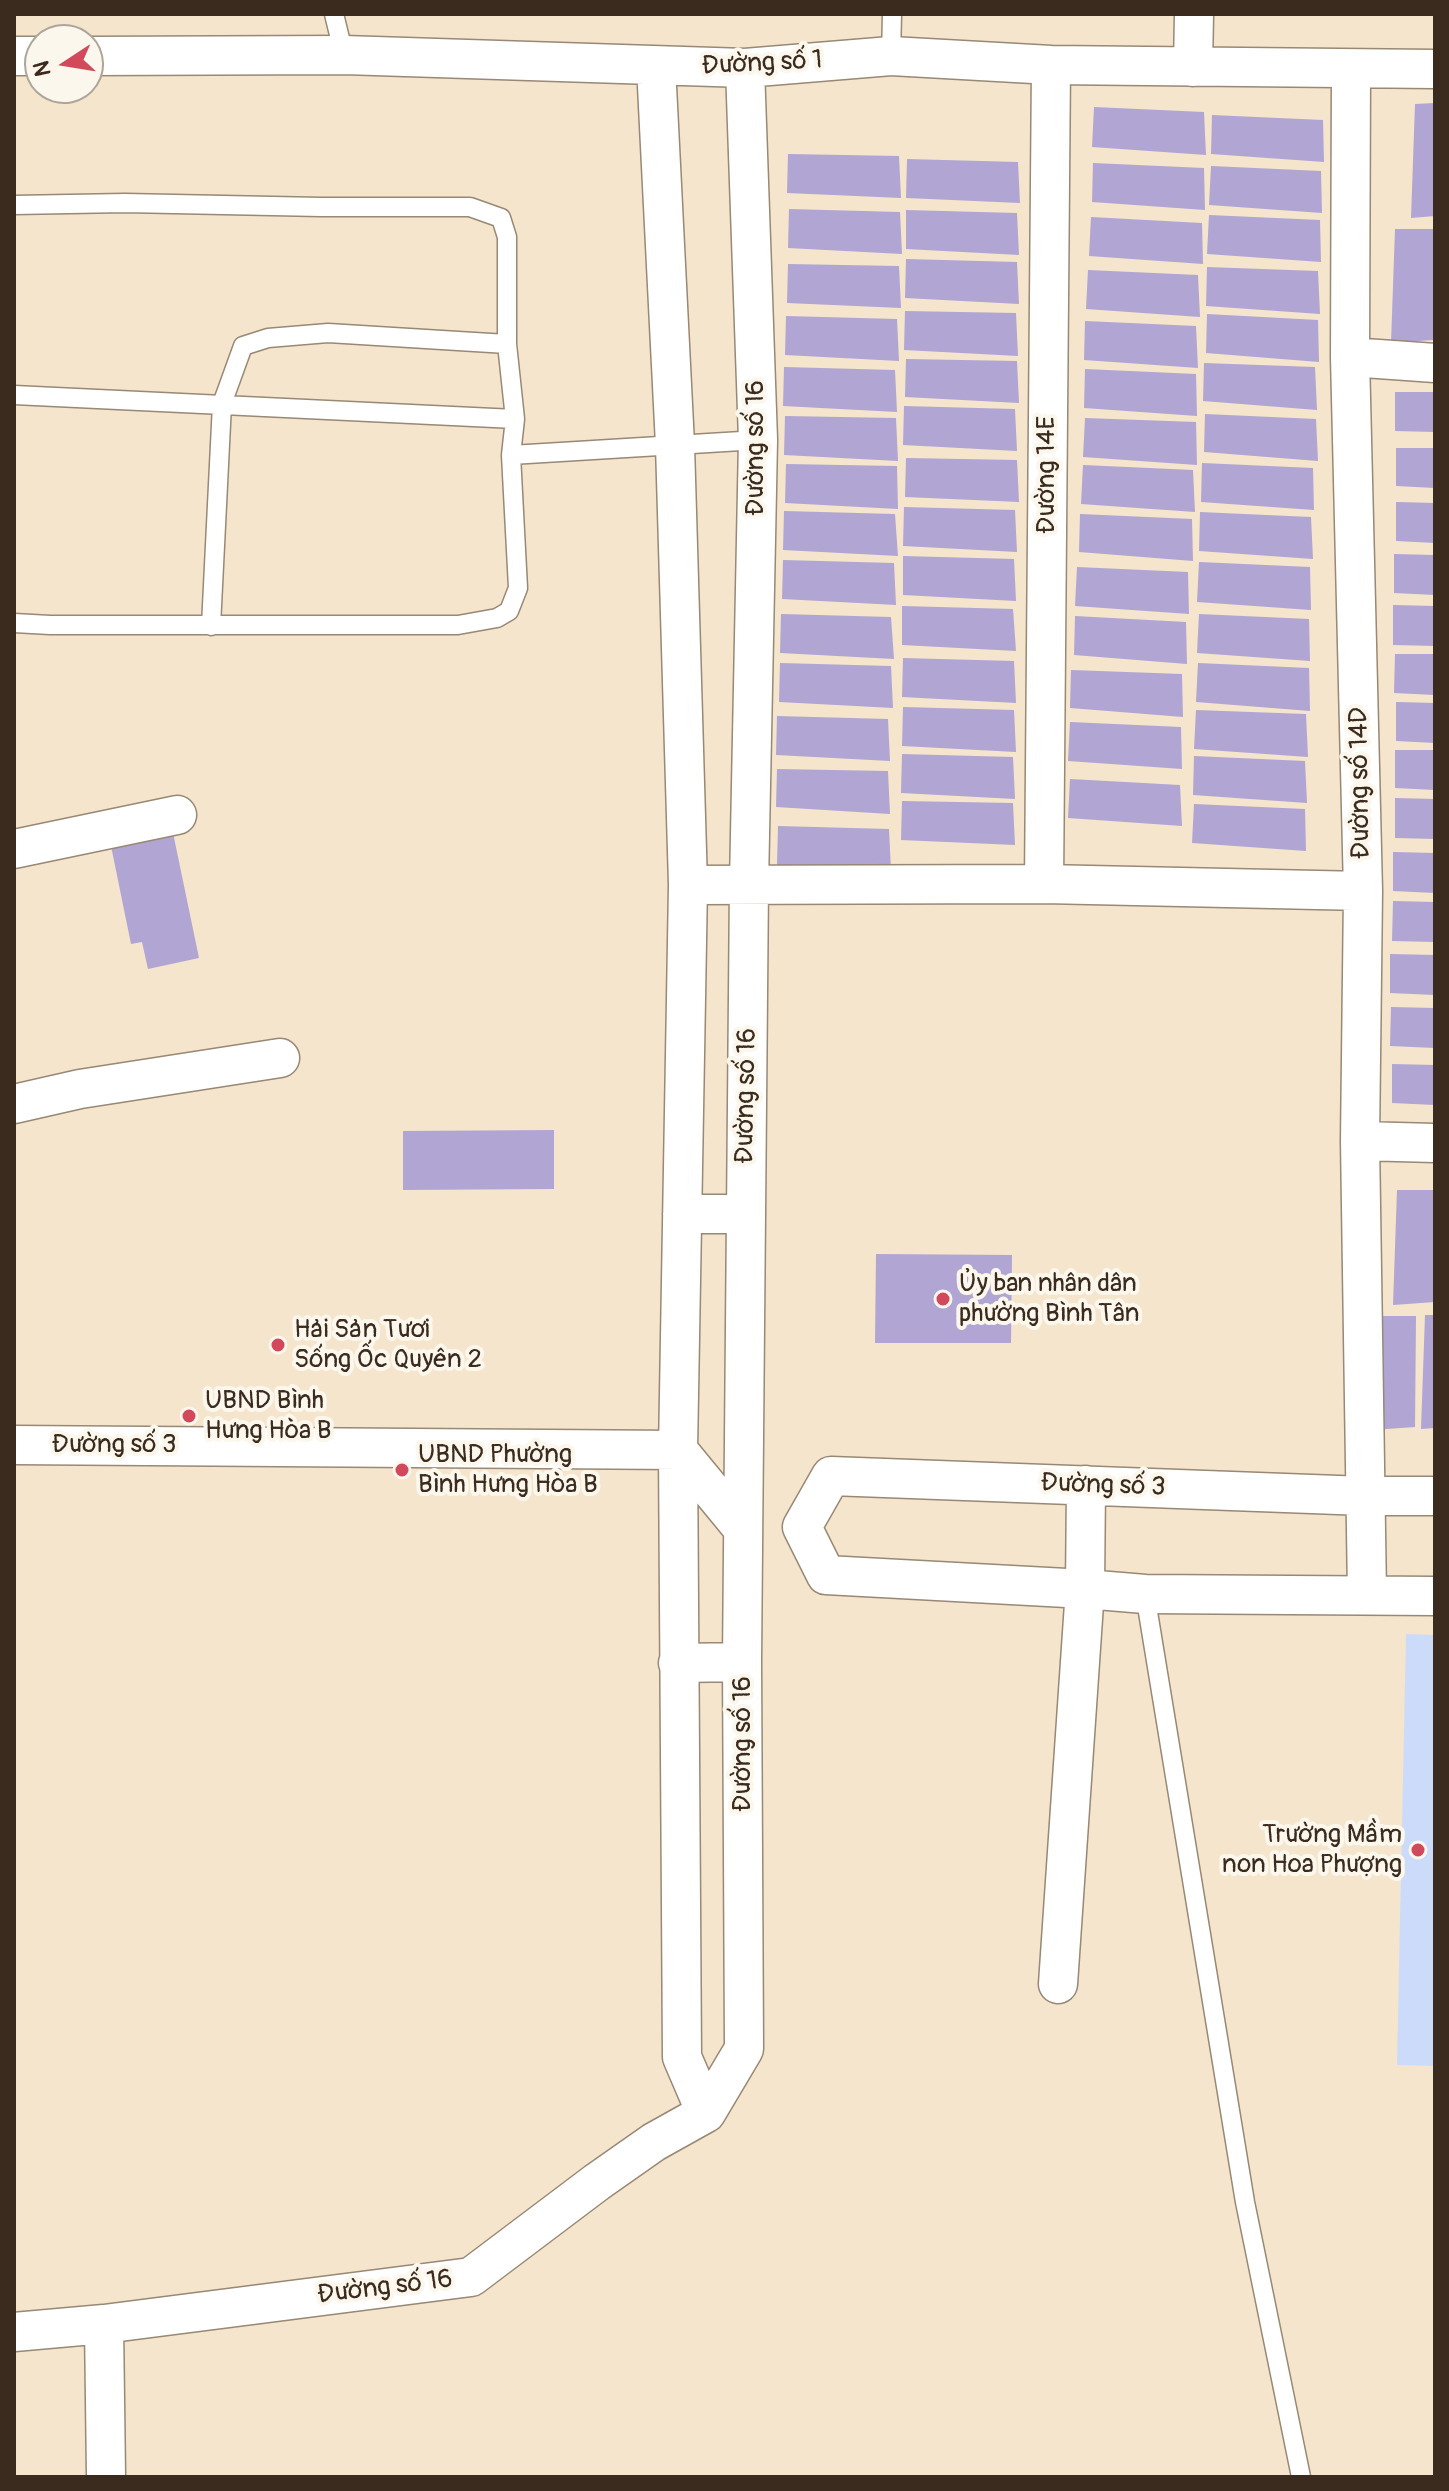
<!DOCTYPE html>
<html>
<head>
<meta charset="utf-8">
<style>
  body { margin:0 }
  #map { position:relative; width:1449px; height:2491px; overflow:hidden; background:#f4e5cc; font-family:Pangolin,sans-serif }
  canvas { display:block }
  .frame { position:absolute; inset:0; border:16px solid #3b2a1e; pointer-events:none }
  .north { position:absolute; left:24px; top:24px; width:80px; height:80px; box-sizing:border-box; background:#fbf7ec; border:2px solid #aea59a; border-radius:50%; rotate:258deg; font-size:22px; font-weight:700; line-height:32px; text-align:center; color:#3b2a1e }
  .north::after { content:''; display:block; margin:auto; width:28px; height:36px; background:#d1495b; clip-path:polygon(50% 0,100% 100%,50% 72%,0 100%) }
</style>
</head>
<body>
<div id="map">
<canvas width="1449" height="2491"></canvas>
<div class="frame"></div>
<div class="north">N</div>
</div>
<script>
const g = document.querySelector('canvas').getContext('2d');
g.lineJoin = 'round';
function fillPath(path, color) { g.fillStyle = color; g.fill(path, 'evenodd'); }
function stroke(path, color, width, dash) { g.strokeStyle = color; g.lineWidth = width; g.lineCap = dash ? 'butt' : 'round'; g.setLineDash(dash || []); g.stroke(path); }
function write(font, color, halo, rows, align = 'center') {
  g.font = font + ' Pangolin,sans-serif'; g.lineWidth = 8; g.setLineDash([]); g.textBaseline = 'middle'; g.strokeStyle = halo; g.fillStyle = color; for (const [text, x, y, turn = 0] of rows) {
    g.save(); g.translate(x, y); g.rotate((+turn || 0) * Math.PI / 180); g.textAlign = isNaN(turn) ? turn : align; if (halo) g.strokeText(text, 0, 0); g.fillText(text, 0, 0); g.restore();
  }
}
fillPath(new Path2D(`
  M 1406,1634 L 1435,1635 L 1435,2066 L 1397,2065 Z`), '#ccdbfa');
fillPath(new Path2D(`
  M 1435,103 L 1435,216 L 1411,218 L 1415,104 Z
  M 1094,107 L 1204,112 L 1206,155 L 1092,147 Z
  M 1212,115 L 1323,120 L 1324,162 L 1211,154 Z
  M 788,154 L 899,156 L 901,198 L 787,193 Z
  M 907,159 L 1018,162 L 1020,203 L 906,198 Z
  M 1093,163 L 1204,168 L 1205,210 L 1092,202 Z
  M 1211,166 L 1321,171 L 1322,213 L 1209,205 Z
  M 789,209 L 900,212 L 902,254 L 788,248 Z
  M 906,210 L 1017,213 L 1019,255 L 906,249 Z
  M 1209,215 L 1320,220 L 1321,262 L 1207,254 Z
  M 1091,217 L 1202,223 L 1203,264 L 1089,256 Z
  M 1395,229 L 1434,229 L 1433,340 L 1391,343 Z
  M 906,259 L 1017,262 L 1019,304 L 905,298 Z
  M 788,264 L 899,266 L 901,308 L 787,303 Z
  M 1207,267 L 1318,271 L 1320,314 L 1206,306 Z
  M 1088,270 L 1198,275 L 1200,317 L 1086,309 Z
  M 905,311 L 1016,313 L 1018,356 L 904,350 Z
  M 1207,314 L 1318,320 L 1319,362 L 1206,353 Z
  M 786,316 L 897,319 L 899,361 L 785,355 Z
  M 1085,321 L 1196,326 L 1198,368 L 1084,360 Z
  M 906,359 L 1017,361 L 1019,403 L 905,397 Z
  M 1204,363 L 1315,367 L 1317,410 L 1203,401 Z
  M 784,367 L 895,370 L 897,412 L 783,406 Z
  M 1085,369 L 1196,374 L 1197,416 L 1084,408 Z
  M 1395,392 L 1435,392 L 1435,432 L 1395,431 Z
  M 904,406 L 1015,409 L 1017,451 L 903,445 Z
  M 1205,414 L 1316,419 L 1318,461 L 1204,452 Z
  M 785,416 L 896,418 L 898,461 L 784,455 Z
  M 1085,418 L 1196,422 L 1197,465 L 1083,457 Z
  M 1396,448 L 1435,448 L 1435,488 L 1396,486 Z
  M 906,458 L 1017,460 L 1019,502 L 905,497 Z
  M 1202,463 L 1313,468 L 1314,510 L 1201,502 Z
  M 786,464 L 897,466 L 898,509 L 785,503 Z
  M 1083,465 L 1193,470 L 1195,512 L 1081,504 Z
  M 1396,502 L 1435,503 L 1435,543 L 1396,541 Z
  M 904,507 L 1015,510 L 1017,552 L 903,546 Z
  M 784,511 L 895,514 L 898,556 L 783,550 Z
  M 1200,512 L 1311,517 L 1313,559 L 1199,551 Z
  M 1080,514 L 1192,519 L 1193,561 L 1079,552 Z
  M 1394,554 L 1435,555 L 1435,595 L 1394,593 Z
  M 903,556 L 1014,559 L 1016,601 L 903,595 Z
  M 783,560 L 894,563 L 896,605 L 782,599 Z
  M 1199,562 L 1310,567 L 1311,610 L 1197,602 Z
  M 1077,567 L 1188,572 L 1189,614 L 1075,606 Z
  M 1393,605 L 1435,606 L 1435,646 L 1393,645 Z
  M 902,606 L 1013,609 L 1016,651 L 902,645 Z
  M 781,614 L 891,617 L 894,659 L 780,653 Z
  M 1199,614 L 1309,619 L 1310,661 L 1197,653 Z
  M 1075,616 L 1186,622 L 1187,664 L 1074,655 Z
  M 1395,654 L 1435,654 L 1435,695 L 1394,693 Z
  M 903,658 L 1014,661 L 1016,703 L 902,697 Z
  M 780,663 L 891,666 L 893,708 L 779,702 Z
  M 1198,663 L 1309,668 L 1310,711 L 1196,702 Z
  M 1071,670 L 1182,674 L 1183,717 L 1070,708 Z
  M 1396,702 L 1435,703 L 1435,743 L 1396,741 Z
  M 903,707 L 1014,710 L 1016,752 L 902,746 Z
  M 1196,710 L 1306,714 L 1308,757 L 1194,749 Z
  M 777,716 L 888,719 L 890,761 L 776,755 Z
  M 1070,722 L 1181,727 L 1182,769 L 1068,761 Z
  M 1395,750 L 1435,750 L 1435,790 L 1395,788 Z
  M 902,754 L 1013,757 L 1015,799 L 901,793 Z
  M 1194,756 L 1305,761 L 1307,803 L 1193,795 Z
  M 777,769 L 888,771 L 890,814 L 776,807 Z
  M 1070,779 L 1180,785 L 1182,826 L 1068,818 Z
  M 1395,798 L 1435,799 L 1435,839 L 1395,838 Z
  M 902,801 L 1013,803 L 1015,845 L 901,840 Z
  M 1194,804 L 1305,809 L 1306,851 L 1192,843 Z
  M 778,826 L 889,829 L 891,871 L 777,865 Z
  M 172,828 L 199,958 L 148,969 L 142,942 L 131,944 L 110,841 Z
  M 1393,852 L 1435,853 L 1435,893 L 1393,891 Z
  M 1393,901 L 1435,902 L 1435,942 L 1392,941 Z
  M 1390,954 L 1435,955 L 1435,995 L 1390,993 Z
  M 1391,1007 L 1435,1008 L 1435,1048 L 1390,1046 Z
  M 1392,1064 L 1435,1065 L 1435,1105 L 1392,1103 Z
  M 554,1130 L 554,1189 L 403,1190 L 403,1131 Z
  M 1397,1190 L 1435,1190 L 1435,1302 L 1393,1305 Z
  M 876,1254 L 1012,1255 L 1011,1343 L 875,1343 Z
  M 1425,1315 L 1435,1315 L 1435,1428 L 1421,1429 Z
  M 1377,1316 L 1416,1316 L 1415,1427 L 1373,1430 Z`), '#b1a5d3');
const lane = new Path2D(`
  M 334,14 L 344,55
  M 891,56 L 892,14
  M 14,205 L 125,203 L 321,207 L 470,207 L 501,218 L 507,237 L 507,344 L 515,419
  M 14,395 L 515,419 L 511,455 L 758,440
  M 14,623 L 50,625 L 458,625 L 497,618 L 509,611 L 518,588 L 511,455
  M 211,626 L 222,404 L 243,346 L 268,338 L 328,333 L 507,344
  M 1145,1594 L 1245,2202 L 1301,2477`);
const street = new Path2D(`
  M 14,56 L 40,56
  M 88,56 L 344,55 L 745,68 L 891,56 L 1051,65 L 1435,69
  M 656,66 L 675,445 L 688,885 L 678,1450 L 682,2057 L 706,2113
  M 1193,67 L 1194,14
  M 1351,69 L 1350,357 L 1363,891 L 1360,1141 L 1367,1595
  M 1350,357 L 1435,363
  M 14,849 L 177,815
  M 1044,884 L 1051,65
  M 688,885 L 1044,884 L 1363,891
  M 14,1104 L 80,1089 L 280,1058
  M 1360,1141 L 1435,1143
  M 682,1214 L 746,1214
  M 14,1445 L 678,1450 L 743,1529
  M 802,1527 L 831,1476 L 1365,1496 L 1435,1496
  M 802,1527 L 826,1575 L 1085,1589 L 1145,1594 L 1435,1596
  M 678,1663 L 742,1662
  M 1058,1984 L 1085,1589 L 1086,1485
  M 104,2324 L 106,2477
  M 14,2332 L 104,2324 L 471,2277 L 597,2182 L 654,2142 L 706,2113 L 744,2049 L 742,1662 L 746,1214 L 749,884 L 758,440 L 745,68`);
stroke(lane, '#988875', 21);
stroke(street, '#988875', 41);
stroke(lane, '#fff', 18);
stroke(street, '#fff', 38);
for (const [x, y, r, color] of [
  [943,1299,8,"#d1495b"],
  [278,1345,8,"#d1495b"],
  [189,1416,8,"#d1495b"],
  [402,1470,8,"#d1495b"],
  [1418,1850,8,"#d1495b"]
]) { const dot = new Path2D(); dot.arc(x, y, r, 0, 2 * Math.PI); g.fillStyle = color; g.fill(dot); stroke(dot, '#fbf7ec', 3); }
write('26px', '#3b2a1e', '#fbf7ec', [
  ["Đường số 1",762,64,-3],
  ["Đường số 16",756,448,-90],
  ["Đường 14E",1047,475,-90],
  ["Đường số 14D",1361,783,-91],
  ["Đường số 16",747,1096,-89],
  ["Đường số 3",114,1445],
  ["Đường số 3",1103,1486,2],
  ["Đường số 16",743,1744,-90],
  ["Đường số 16",385,2288,-7]
]);
write('26px', '#3b2a1e', '#fbf7ec', [
  ["Ủy ban nhân dân",959,1284],
  ["phường Bình Tân",959,1314],
  ["Hải Sản Tươi",294,1330],
  ["Sống Ốc Quyên 2",294,1360],
  ["UBND Bình",205,1401],
  ["Hưng Hòa B",205,1431],
  ["UBND Phường",418,1455],
  ["Bình Hưng Hòa B",418,1485],
  ["Trường Mầm",1402,1835,"right"],
  ["non Hoa Phượng",1402,1865,"right"]
], 'left');
</script>
</body>
</html>
